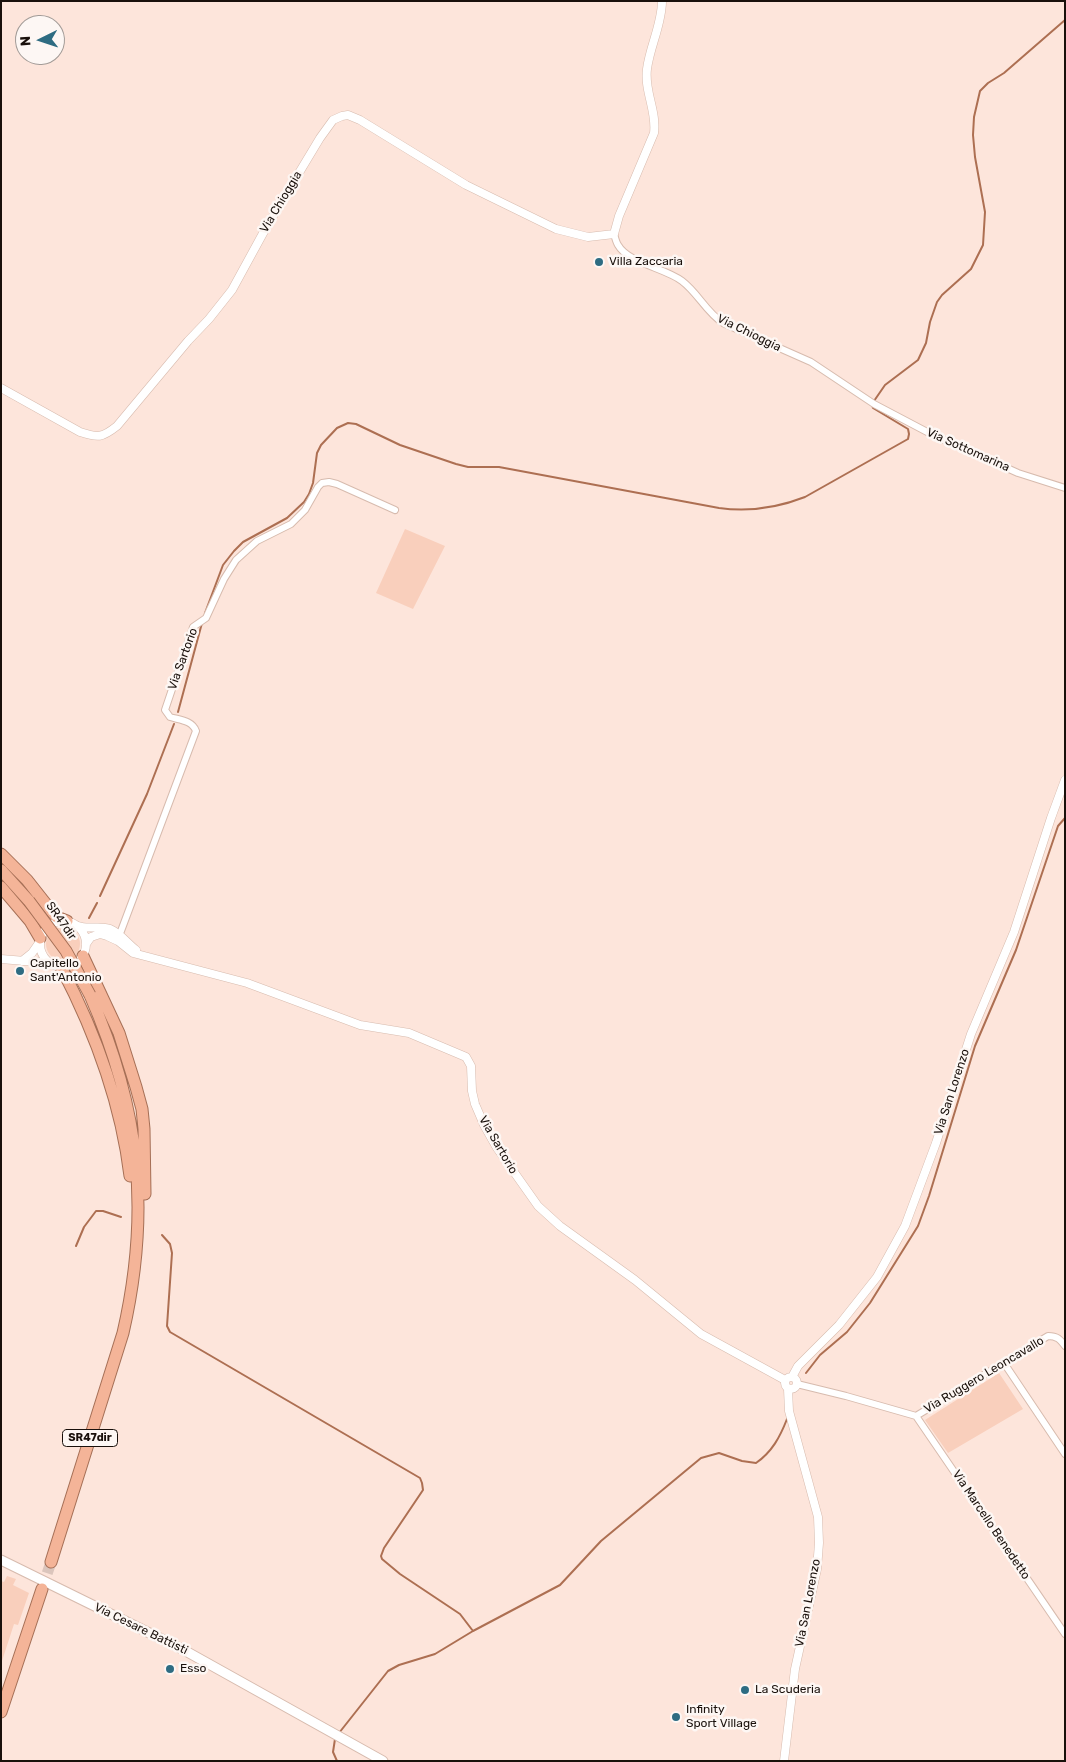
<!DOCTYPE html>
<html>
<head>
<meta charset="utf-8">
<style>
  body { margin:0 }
  #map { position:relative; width:1066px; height:1762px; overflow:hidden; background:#fde5db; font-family:Rubik,sans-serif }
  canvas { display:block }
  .frame { position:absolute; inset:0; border:2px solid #19100b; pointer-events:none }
  .north { position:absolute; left:15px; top:15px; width:50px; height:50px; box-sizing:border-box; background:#fdf7f4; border:1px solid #a29b97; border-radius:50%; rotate:266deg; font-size:14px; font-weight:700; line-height:20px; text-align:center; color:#19100b }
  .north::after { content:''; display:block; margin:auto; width:18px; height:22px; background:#2e6c82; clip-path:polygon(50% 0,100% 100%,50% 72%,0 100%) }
</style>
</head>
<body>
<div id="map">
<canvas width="1066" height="1762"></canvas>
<div class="frame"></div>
<div class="north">N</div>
</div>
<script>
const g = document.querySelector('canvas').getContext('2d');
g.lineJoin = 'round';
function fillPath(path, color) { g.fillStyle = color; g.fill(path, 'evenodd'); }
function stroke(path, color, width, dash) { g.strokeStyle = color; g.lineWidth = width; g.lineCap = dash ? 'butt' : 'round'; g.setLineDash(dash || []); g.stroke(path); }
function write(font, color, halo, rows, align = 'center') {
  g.font = font + ' Rubik,sans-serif'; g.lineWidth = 5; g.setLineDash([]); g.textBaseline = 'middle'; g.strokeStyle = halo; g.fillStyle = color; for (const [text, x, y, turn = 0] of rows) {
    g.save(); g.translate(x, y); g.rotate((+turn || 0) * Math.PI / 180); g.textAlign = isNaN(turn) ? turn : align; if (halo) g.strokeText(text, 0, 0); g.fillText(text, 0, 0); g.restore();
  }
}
fillPath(new Path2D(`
  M 405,529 L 445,546 L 413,609 L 376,593 Z
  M46 944a17 17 0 1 1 34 0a17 17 0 1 1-34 0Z
  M 999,1373 L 1023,1409 L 948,1453 L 925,1420 Z
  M 7,1576 L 16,1579 L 13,1585 L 29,1593 L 18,1625 L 14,1624 L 1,1664 L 1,1581 L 4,1582 Z`), '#f9cfbc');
stroke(new Path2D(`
  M 874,401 L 885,385 L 918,360 L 926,343 L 930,322 L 937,302 L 942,295 L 971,269 L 983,245 L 985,212 L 975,157 L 973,135 L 974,117 L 980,91 L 988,83 L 1004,73 L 1065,20
  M 205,613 L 223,565 L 234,551 L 243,542 L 287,518 L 304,502 L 309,494 L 313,483 L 317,453 L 321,445 L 337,428 L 348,423 L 356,424 L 400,445 L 456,464 L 468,467 L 499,467 L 719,508 C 748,512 777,508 805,497 L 908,439 L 909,434 L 908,429 L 873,408 L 872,405
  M 178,712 L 202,623
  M 100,896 L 147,794 L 174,724
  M 89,918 L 97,903
  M 162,1235 L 170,1244 L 172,1253 L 167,1326 L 170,1332 L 420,1478 L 422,1483 L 423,1490 L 384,1548 L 381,1556 L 382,1559 L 400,1574 L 460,1614 L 473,1631
  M 76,1246 L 84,1227 L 96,1211 L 103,1211 L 121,1217
  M 806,1373 L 820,1355 L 847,1332 L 870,1303 L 918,1226 L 929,1196 L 975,1046 L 1016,950 L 1058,826 L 1065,818
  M 339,1733 L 388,1671 L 399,1665 L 435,1654 L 473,1631 L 560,1585 L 601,1541 L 701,1458 L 719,1453 L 742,1461 L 756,1463 C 772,1452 780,1437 787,1419
  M 335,1739 L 333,1752 L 337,1761`), '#ad6f52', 2);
stroke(new Path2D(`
  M 42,1589 L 51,1562`), '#dbc5bc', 11, [11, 5.5]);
const minor = new Path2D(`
  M 614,234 C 615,237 616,242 618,245 C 628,263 665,268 682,281 C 698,293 706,312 723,323 L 811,362 L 874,404 L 931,434 L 1018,473 L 1065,488
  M 117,937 L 121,931 L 196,731 C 192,720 179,720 170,717 L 165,710 L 193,627 L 206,618 L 224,579 L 236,560 L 257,541 L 291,524 L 305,510 L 318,487 L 322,483 L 329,482 L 337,484 L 395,510
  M 1004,1363 L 1065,1454
  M 797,1384 L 846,1396 L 916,1416 L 1048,1336 C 1057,1336 1060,1339 1065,1346
  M 916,1416 L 1065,1634`);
const tertiary = new Path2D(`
  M 1,388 L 80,432 C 98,438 102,438 117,426 L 188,341 L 209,319 L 232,290 L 267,226 L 320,138 L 333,120 L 342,116 L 348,115 L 360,120 L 466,185 L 556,229 L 588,237 L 614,234 L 619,216 L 654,133 C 657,111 644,91 647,69 C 650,46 662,24 662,1
  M40 944a23 23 0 1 1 46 0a23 23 0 1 1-46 0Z
  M 78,926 C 88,930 99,925 110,929 C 120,933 127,943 136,950
  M 86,944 L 91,937 L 100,934 L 107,936 L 118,941 L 133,953 L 247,983 L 360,1025 L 409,1033 L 466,1057 L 471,1066 L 472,1091 L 475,1104 L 484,1125 L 497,1148 L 538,1206 L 560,1226 L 635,1280 L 701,1334 L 785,1380
  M 1,959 L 49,963
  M 22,961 L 32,953 L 39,943
  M785 1383a6 6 0 1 1 12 0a6 6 0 1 1-12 0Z
  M 792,1377 L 798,1366 L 839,1325 L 877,1277 L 905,1226 L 936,1143 L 971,1034 L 1014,932 L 1051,818 L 1065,780
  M 784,1761 L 795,1669 L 817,1569 L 819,1543 L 818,1517 L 789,1411 L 788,1389`);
const secondary = new Path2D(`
  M 1,1560 L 182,1649 L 383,1761`);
const trunk = new Path2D(`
  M 1,854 L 27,880 L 53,913 L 57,917 L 67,921
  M 1,870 L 29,901
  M 1,887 L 30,921 L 40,938
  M 83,956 L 119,1033 L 136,1087 L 142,1109 L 144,1129 L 145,1194
  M 61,967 C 95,1032 121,1102 130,1176
  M 51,1562 L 123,1333 C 151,1211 140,1109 90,995
  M 1,1712 L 42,1589`);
stroke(minor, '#d7bbae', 8);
stroke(tertiary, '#d7bbae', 9);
stroke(secondary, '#d7bbae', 11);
stroke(trunk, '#a56f56', 13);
stroke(minor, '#fff', 6);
stroke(tertiary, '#fff', 8);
stroke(secondary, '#fff', 9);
stroke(trunk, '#f4b498', 11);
const trunkBridge = new Path2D(`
  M 29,901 L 66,951 L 90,995`);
stroke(trunkBridge, '#a56f56', 13, []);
stroke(trunkBridge, '#f4b498', 11);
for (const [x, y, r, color] of [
  [599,262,5,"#2e6c82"],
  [20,971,5,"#2e6c82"],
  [170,1669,5,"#2e6c82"],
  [745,1690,5,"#2e6c82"],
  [676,1717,5,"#2e6c82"]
]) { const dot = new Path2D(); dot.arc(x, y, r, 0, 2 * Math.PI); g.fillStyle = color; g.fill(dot); stroke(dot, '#fdf7f4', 2); }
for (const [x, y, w] of [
  [90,1438,55]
]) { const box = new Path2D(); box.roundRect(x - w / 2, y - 8.5, w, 17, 4); g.fillStyle = '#fdf7f4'; g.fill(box); stroke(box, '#19100b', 1); }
write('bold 11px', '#19100b', null, [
  ["SR47dir",90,1438]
]);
write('12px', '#19100b', '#fdf7f4', [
  ["Via Chioggia",281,202,-59],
  ["Via Chioggia",749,333,26],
  ["Via Sottomarina",968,450,24],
  ["Via Sartorio",183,659,-70],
  ["SR47dir",61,921,55],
  ["Via San Lorenzo",952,1092,-72],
  ["Via Sartorio",498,1145,60],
  ["Via Ruggero Leoncavallo",984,1375,-31],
  ["Via Marcello Benedetto",991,1525,56],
  ["Via San Lorenzo",808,1603,-79],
  ["Via Cesare Battisti",141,1629,26]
]);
write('12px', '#19100b', '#fdf7f4', [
  ["Villa Zaccaria",609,262],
  ["Capitello",30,964],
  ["Sant'Antonio",30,978],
  ["Esso",180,1669],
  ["La Scuderia",755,1690],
  ["Infinity",686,1710],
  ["Sport Village",686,1724]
], 'left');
</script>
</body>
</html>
